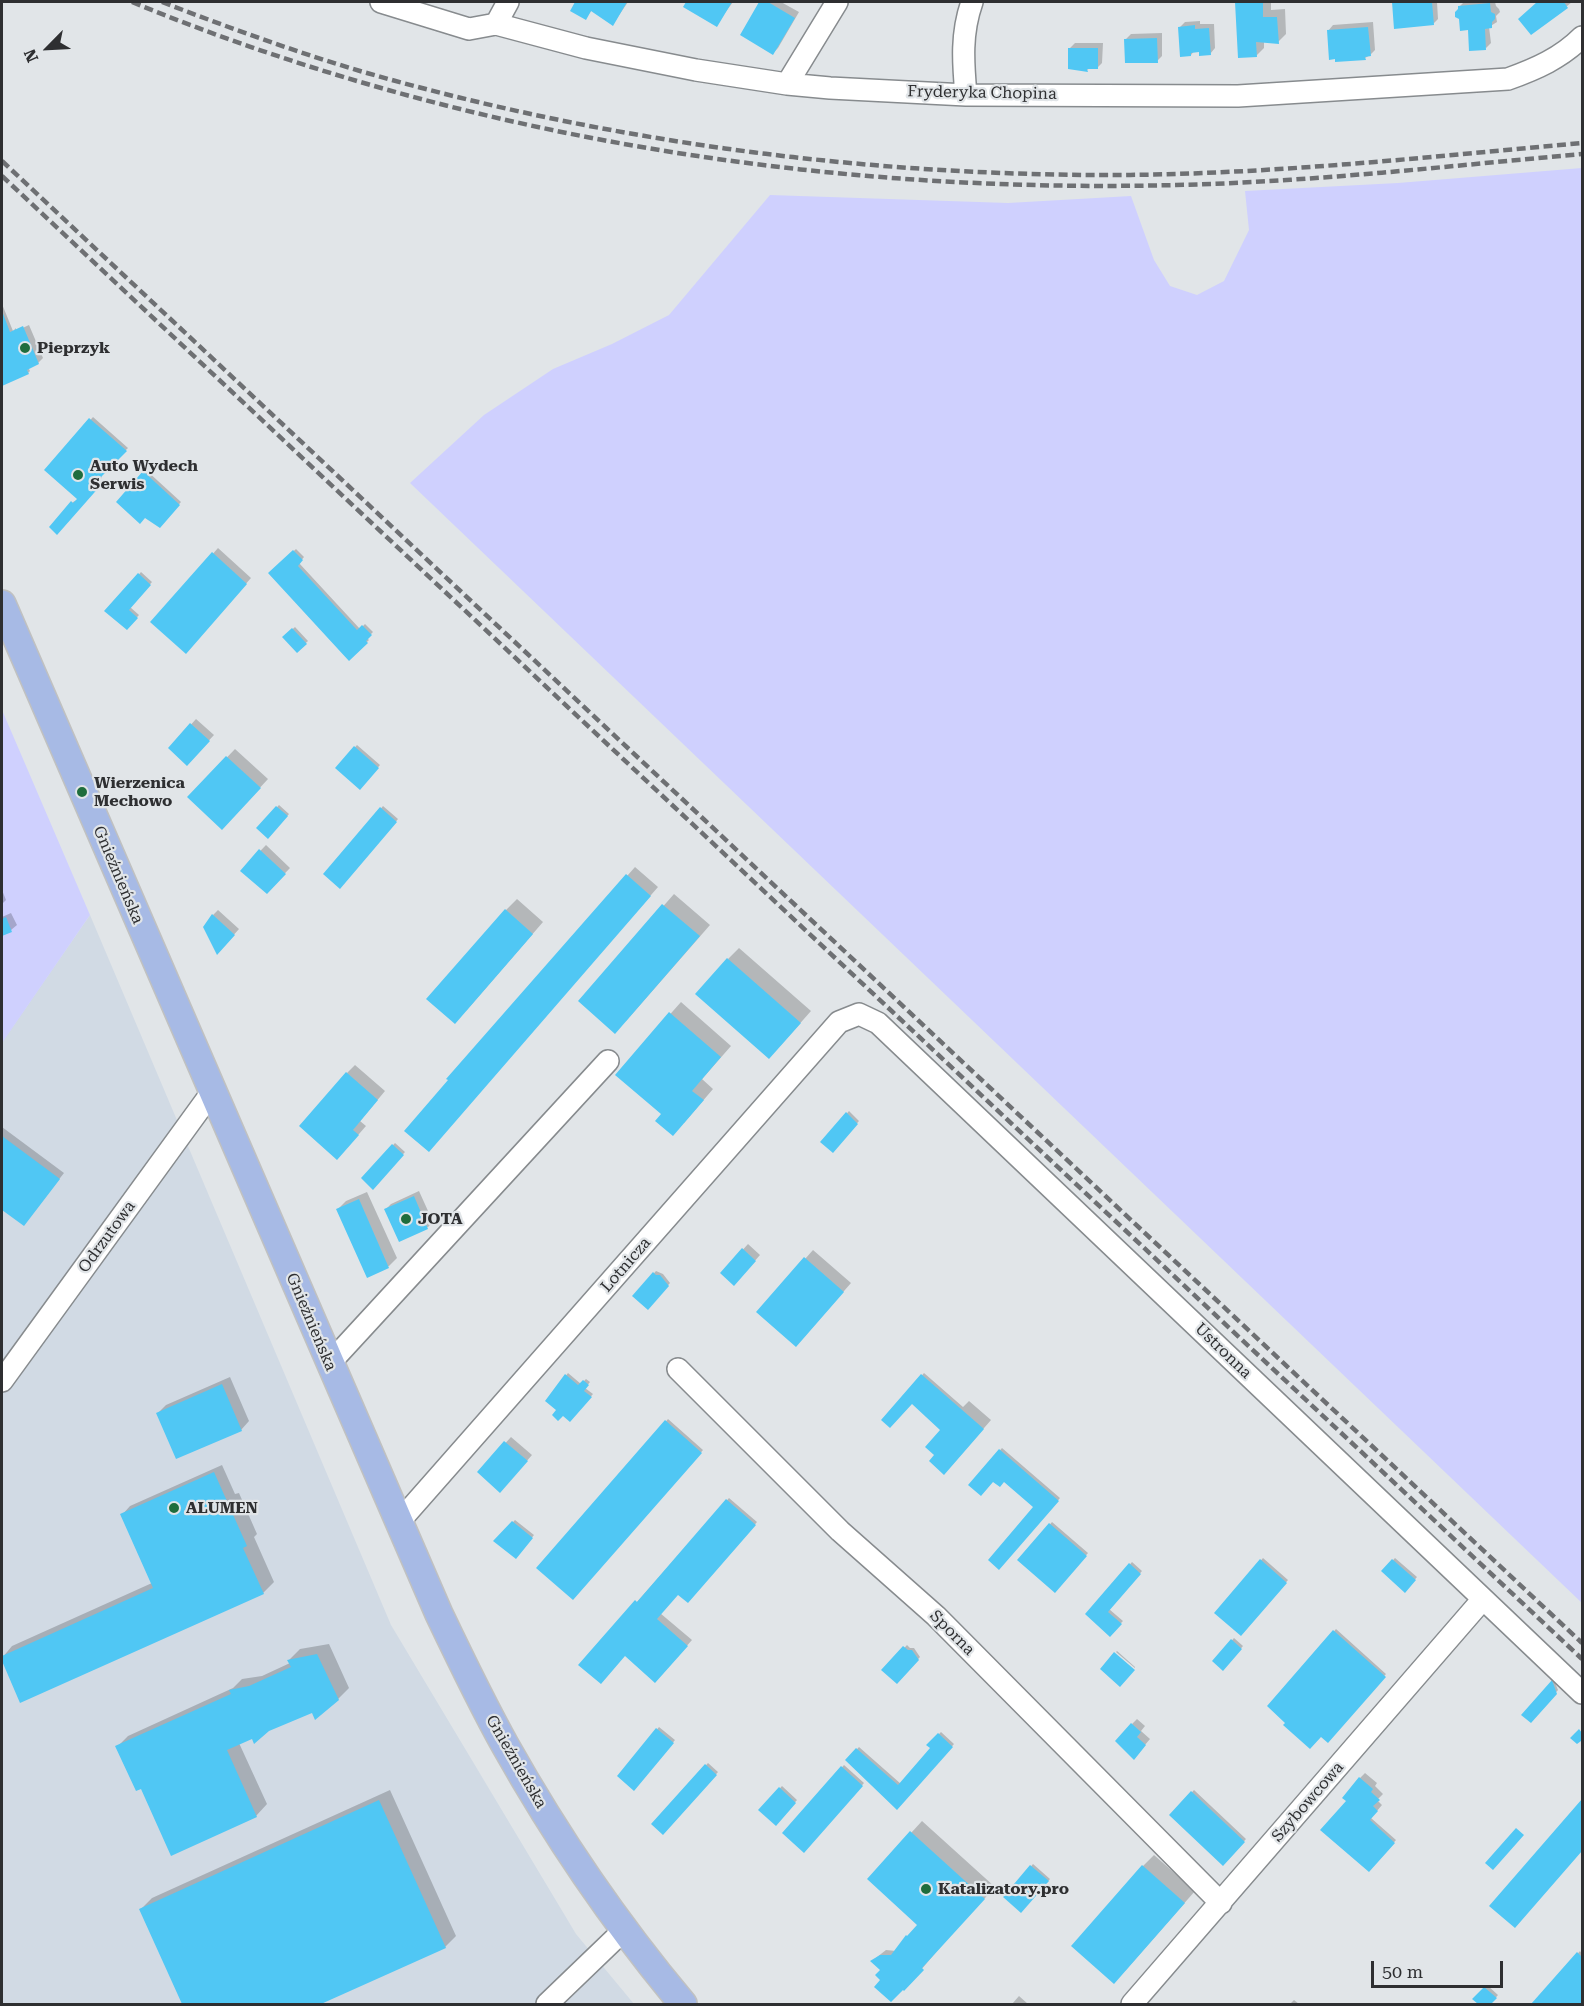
<!DOCTYPE html>
<html>
<head>
<meta charset="utf-8">
<style>
  body { margin:0 }
  #map { position:relative; width:1584px; height:2006px; overflow:hidden; background:#e1e5e8; font-family:"Roboto Serif",serif }
  canvas { display:block }
  .frame { position:absolute; inset:0; border:3px solid #2e2f31; pointer-events:none }
  .north { position:absolute; left:18px; top:18px; width:60px; height:60px; -webkit-text-stroke:4px #e1e5e8; paint-order:stroke; rotate:246deg; font-size:16px; font-weight:700; line-height:24px; text-align:center; color:#2e2f31 }
  .north::after { content:''; display:block; margin:auto; width:21px; height:27px; background:#2e2f31; clip-path:polygon(50% 0,100% 100%,50% 72%,0 100%) }
  .scale { position:absolute; left:1371px; top:1961px; width:132px; height:27px; box-sizing:border-box; border:3px solid #2e2f31; border-top:0; padding-left:8px; font-size:18px; line-height:21px; white-space:nowrap; color:#2e2f31; -webkit-text-stroke:4px #e1e5e8; paint-order:stroke }
</style>
</head>
<body>
<div id="map">
<canvas width="1584" height="2006"></canvas>
<div class="frame"></div>
<div class="north">N</div>
<div class="scale">50 m</div>
</div>
<script>
const g = document.querySelector('canvas').getContext('2d');
g.lineJoin = 'round';
function fillPath(path, color) { g.fillStyle = color; g.fill(path, 'evenodd'); }
function stroke(path, color, width, dash) { g.strokeStyle = color; g.lineWidth = width; g.lineCap = dash ? 'butt' : 'round'; g.setLineDash(dash || []); g.stroke(path); }
function write(font, color, halo, rows, align = 'center') {
  g.font = font + ' "Roboto Serif",serif'; g.lineWidth = 4.5; g.setLineDash([]); g.textBaseline = 'middle'; g.strokeStyle = halo; g.fillStyle = color; for (const [text, x, y, turn = 0] of rows) {
    g.save(); g.translate(x, y); g.rotate((+turn || 0) * Math.PI / 180); g.textAlign = isNaN(turn) ? turn : align; if (halo) g.strokeText(text, 0, 0); g.fillText(text, 0, 0); g.restore();
  }
}
fillPath(new Path2D(`
  M 90,915 L 391,1625 L 576,1934 L 634,2004 L 2,2004 L 2,1042 Z`), '#d1dae4');
fillPath(new Path2D(`
  M 1582,168 L 1582,1603 L 410,483 L 484,415 L 553,369 L 612,344 L 669,315 L 770,195 L 1008,203 L 1131,196 L 1154,260 L 1170,286 L 1197,295 L 1224,281 L 1249,230 L 1245,191 L 1398,183 Z
  M 2,710 L 90,915 L 2,1043 Z`), '#cfd0fe');
fillPath(new Path2D(`
  M 577,2 L 628,2 L 613,24 L 592,10 L 586,18 L 572,10 Z
  M 688,2 L 733,2 L 716,25 L 685,7 Z
  M 761,2 L 781,2 L 799,12 L 778,48 L 773,53 L 742,34 Z
  M 1237,2 L 1271,2 L 1271,10 L 1285,9 L 1286,34 L 1278,42 L 1264,41 L 1264,48 L 1256,56 L 1240,57 Z
  M 1393,2 L 1437,2 L 1438,19 L 1433,24 L 1396,27 Z
  M 1464,2 L 1495,2 L 1496,6 L 1499,9 L 1500,12 L 1496,16 L 1497,22 L 1489,27 L 1491,43 L 1486,48 L 1469,28 L 1460,6 Z
  M 1539,2 L 1572,2 L 1545,24 L 1525,14 Z
  M 1200,21 L 1200,24 L 1214,24 L 1215,48 L 1210,54 L 1194,51 L 1191,55 L 1180,27 L 1185,22 Z
  M 1373,22 L 1375,50 L 1370,55 L 1365,58 L 1336,58 L 1328,31 L 1333,25 Z
  M 1162,33 L 1162,56 L 1157,61 L 1126,39 L 1131,34 Z
  M 1075,43 L 1103,43 L 1102,63 L 1097,68 L 1090,68 L 1087,70 L 1070,48 Z
  M 2,304 L 13,331 L 16,328 L 16,331 L 29,325 L 43,358 L 38,363 L 28,367 L 30,371 L 28,373 L 2,384 Z
  M 93,417 L 128,448 L 102,473 L 101,480 L 102,482 L 57,533 L 51,527 L 73,502 L 79,499 L 46,470 Z
  M 146,470 L 181,502 L 160,526 L 118,502 Z
  M 218,548 L 251,578 L 191,646 L 153,622 Z
  M 296,549 L 304,557 L 299,563 L 360,629 L 365,624 L 373,632 L 367,638 L 369,640 L 349,659 L 270,573 Z
  M 141,572 L 152,582 L 130,607 L 139,615 L 127,628 L 107,611 Z
  M 295,627 L 308,641 L 297,651 L 284,637 Z
  M 196,719 L 214,735 L 187,764 L 170,748 Z
  M 357,745 L 380,765 L 360,788 L 337,768 Z
  M 235,749 L 268,779 L 230,820 L 189,797 Z
  M 279,805 L 289,814 L 268,837 L 258,828 Z
  M 383,806 L 398,819 L 345,882 L 325,874 Z
  M 266,845 L 290,868 L 267,892 L 242,870 Z
  M 635,867 L 658,887 L 483,1088 L 450,1080 L 448,1079 Z
  M 2,890 L 6,900 L 2,904 Z
  M 674,894 L 710,925 L 626,1021 L 580,1001 Z
  M 517,899 L 543,922 L 466,1011 L 506,910 Z
  M 218,910 L 239,929 L 222,948 L 213,915 Z
  M 11,913 L 17,925 L 11,930 L 2,935 L 2,917 Z
  M 739,948 L 811,1011 L 780,1046 L 728,959 Z
  M 681,1002 L 731,1046 L 702,1079 L 713,1089 L 684,1123 L 663,1114 L 617,1074 Z
  M 355,1065 L 385,1091 L 360,1121 L 366,1126 L 345,1150 L 347,1073 Z
  M 849,1111 L 859,1121 L 832,1151 L 822,1142 Z
  M 2,1127 L 64,1173 L 24,1224 L 2,1208 Z
  M 395,1143 L 405,1152 L 373,1187 L 363,1178 Z
  M 419,1191 L 433,1222 L 428,1227 L 400,1240 L 386,1209 L 391,1204 Z
  M 367,1192 L 397,1258 L 389,1266 L 367,1276 L 338,1209 L 346,1201 Z
  M 748,1244 L 760,1255 L 739,1279 L 722,1273 Z
  M 813,1250 L 851,1283 L 804,1337 L 758,1312 Z
  M 656,1271 L 663,1274 L 670,1283 L 648,1308 L 634,1296 Z
  M 568,1373 L 581,1384 L 586,1379 L 590,1382 L 585,1388 L 593,1394 L 570,1420 L 547,1400 Z
  M 924,1373 L 963,1407 L 969,1401 L 991,1420 L 952,1465 L 936,1455 L 949,1422 L 912,1402 L 883,1420 Z
  M 230,1377 L 249,1421 L 241,1430 L 158,1413 L 166,1405 Z
  M 668,1419 L 703,1450 L 578,1593 L 559,1544 Z
  M 511,1437 L 532,1455 L 505,1486 L 479,1472 Z
  M 1002,1448 L 1060,1498 L 999,1568 L 1035,1507 L 1004,1480 L 993,1480 L 970,1485 Z
  M 222,1465 L 235,1494 L 239,1493 L 257,1534 L 254,1537 L 274,1582 L 263,1593 L 21,1701 L 2,1658 L 12,1646 L 152,1583 L 122,1515 L 130,1506 Z
  M 729,1498 L 757,1522 L 688,1601 L 678,1593 L 660,1613 L 692,1640 L 660,1676 L 625,1655 L 581,1665 Z
  M 515,1520 L 534,1535 L 516,1557 L 495,1541 Z
  M 1052,1522 L 1088,1553 L 1055,1590 L 1019,1560 Z
  M 1263,1558 L 1288,1580 L 1241,1634 L 1216,1612 Z
  M 1395,1558 L 1417,1577 L 1405,1591 L 1383,1571 Z
  M 1132,1562 L 1142,1571 L 1109,1609 L 1123,1621 L 1110,1634 L 1087,1614 Z
  M 1336,1629 L 1386,1674 L 1361,1703 L 1321,1736 L 1287,1722 L 1269,1706 Z
  M 1234,1638 L 1243,1646 L 1223,1669 L 1214,1661 Z
  M 329,1644 L 349,1688 L 338,1699 L 239,1743 L 267,1804 L 256,1816 L 141,1787 L 117,1747 L 128,1736 L 233,1688 L 242,1679 L 262,1676 L 290,1663 L 289,1660 L 300,1649 Z
  M 907,1645 L 910,1648 L 914,1648 L 920,1657 L 897,1682 L 884,1670 Z
  M 1117,1651 L 1135,1667 L 1135,1668 L 1116,1652 Z
  M 1554,1680 L 1558,1690 L 1530,1721 L 1523,1715 Z
  M 1137,1719 L 1145,1726 L 1141,1731 L 1150,1739 L 1139,1752 L 1132,1724 Z
  M 659,1727 L 675,1740 L 634,1789 L 619,1776 Z
  M 941,1732 L 954,1744 L 897,1808 L 847,1760 L 859,1747 L 901,1784 L 932,1748 L 928,1745 Z
  M 708,1763 L 718,1772 L 663,1833 L 653,1824 Z
  M 844,1765 L 864,1783 L 804,1851 L 784,1833 Z
  M 1365,1773 L 1377,1783 L 1375,1786 L 1383,1794 L 1377,1800 L 1382,1805 L 1371,1818 L 1396,1840 L 1369,1870 L 1348,1800 L 1360,1778 Z
  M 782,1786 L 797,1800 L 776,1824 L 760,1810 Z
  M 390,1790 L 456,1936 L 445,1947 L 318,2004 L 184,2004 L 141,1909 L 152,1898 Z
  M 1194,1790 L 1246,1839 L 1223,1864 L 1171,1815 Z
  M 1582,1801 L 1582,1849 L 1515,1926 L 1491,1905 Z
  M 922,1821 L 995,1887 L 943,1944 L 909,1984 L 883,1980 L 882,1970 L 872,1961 L 886,1950 L 896,1951 L 920,1925 L 869,1879 Z
  M 1154,1855 L 1195,1891 L 1125,1971 L 1143,1866 Z
  M 1033,1864 L 1050,1879 L 1021,1911 L 1005,1897 Z
  M 1580,1951 L 1582,1954 L 1582,2004 L 1533,2004 Z
  M 1487,1985 L 1498,1995 L 1490,2004 L 1480,2004 L 1474,1999 Z
  M 1019,1996 L 1028,2004 L 1012,2004 Z
  M 1294,2000 L 1299,2004 L 1290,2004 Z`), '#0003');
fillPath(new Path2D(`
  M 575,2 L 627,2 L 613,26 L 591,11 L 586,20 L 570,11 Z
  M 686,2 L 732,2 L 717,27 L 683,7 Z
  M 759,2 L 768,2 L 795,18 L 773,55 L 740,35 Z
  M 1235,2 L 1263,2 L 1263,17 L 1277,17 L 1279,44 L 1256,42 L 1257,57 L 1238,58 Z
  M 1392,2 L 1432,2 L 1434,25 L 1394,29 Z
  M 1537,2 L 1564,2 L 1568,8 L 1531,35 L 1518,19 Z
  M 1490,3 L 1491,12 L 1495,14 L 1495,19 L 1492,22 L 1492,28 L 1485,29 L 1486,50 L 1469,51 L 1468,30 L 1460,31 L 1459,19 L 1455,17 L 1455,12 L 1458,9 L 1458,6 Z
  M 1195,25 L 1195,29 L 1209,28 L 1211,55 L 1199,56 L 1199,52 L 1191,53 L 1191,56 L 1180,57 L 1178,27 Z
  M 1368,27 L 1371,56 L 1365,57 L 1366,60 L 1335,62 L 1335,59 L 1329,60 L 1327,30 Z
  M 1157,38 L 1158,63 L 1125,63 L 1124,39 Z
  M 1068,48 L 1098,48 L 1098,69 L 1087,69 L 1088,72 L 1068,69 Z
  M 2,311 L 10,332 L 23,326 L 39,364 L 27,370 L 29,374 L 2,386 Z
  M 89,418 L 127,451 L 101,477 L 99,483 L 101,485 L 57,535 L 49,527 L 71,501 L 73,503 L 77,499 L 44,470 Z
  M 143,471 L 180,505 L 160,528 L 145,518 L 140,524 L 116,502 Z
  M 293,550 L 303,560 L 298,566 L 357,630 L 362,625 L 372,635 L 366,641 L 368,643 L 349,661 L 268,573 Z
  M 212,552 L 247,584 L 186,654 L 150,622 Z
  M 138,573 L 151,585 L 129,610 L 138,618 L 127,630 L 104,611 Z
  M 292,628 L 307,644 L 297,653 L 282,637 Z
  M 190,723 L 210,741 L 187,766 L 168,748 Z
  M 354,746 L 379,768 L 360,790 L 335,768 Z
  M 226,756 L 261,788 L 222,830 L 187,797 Z
  M 276,806 L 288,816 L 268,839 L 256,828 Z
  M 380,807 L 397,822 L 340,889 L 323,874 Z
  M 259,849 L 286,874 L 267,894 L 240,871 Z
  M 626,874 L 651,896 L 429,1152 L 404,1131 L 448,1080 L 446,1079 Z
  M 662,904 L 700,936 L 615,1034 L 578,1001 Z
  M 505,909 L 533,934 L 455,1024 L 426,999 Z
  M 212,914 L 235,935 L 217,955 L 203,927 Z
  M 6,917 L 12,932 L 2,936 L 2,919 Z
  M 727,958 L 801,1023 L 769,1059 L 695,994 Z
  M 669,1012 L 721,1057 L 692,1091 L 704,1100 L 673,1136 L 655,1121 L 661,1114 L 615,1075 Z
  M 346,1072 L 378,1100 L 353,1130 L 359,1135 L 337,1160 L 299,1126 Z
  M 846,1112 L 858,1124 L 833,1153 L 820,1142 Z
  M 2,1136 L 60,1179 L 24,1226 L 2,1210 Z
  M 392,1144 L 404,1155 L 373,1190 L 361,1178 Z
  M 414,1196 L 428,1229 L 399,1242 L 384,1209 Z
  M 359,1199 L 389,1268 L 367,1278 L 336,1209 Z
  M 742,1248 L 756,1261 L 734,1286 L 720,1273 Z
  M 804,1257 L 844,1292 L 796,1347 L 756,1312 Z
  M 653,1272 L 656,1275 L 660,1275 L 669,1286 L 648,1310 L 632,1296 Z
  M 565,1374 L 578,1385 L 583,1380 L 589,1385 L 584,1391 L 592,1397 L 570,1422 L 563,1416 L 558,1421 L 552,1415 L 556,1410 L 545,1401 Z
  M 921,1374 L 984,1429 L 944,1475 L 929,1461 L 934,1455 L 925,1447 L 940,1430 L 912,1404 L 890,1428 L 881,1420 Z
  M 222,1384 L 242,1431 L 176,1459 L 156,1413 Z
  M 665,1420 L 702,1453 L 573,1600 L 536,1568 Z
  M 504,1441 L 528,1461 L 500,1493 L 477,1472 Z
  M 999,1449 L 1059,1501 L 999,1570 L 988,1560 L 1033,1507 L 1004,1482 L 1000,1487 L 993,1482 L 981,1496 L 968,1485 Z
  M 214,1472 L 247,1546 L 243,1548 L 264,1594 L 20,1703 L 2,1661 L 2,1656 L 153,1588 L 120,1514 Z
  M 726,1499 L 756,1525 L 688,1603 L 678,1595 L 657,1619 L 688,1646 L 655,1683 L 625,1656 L 601,1684 L 578,1665 L 635,1600 L 637,1602 Z
  M 512,1521 L 533,1538 L 516,1559 L 493,1541 Z
  M 1049,1523 L 1087,1556 L 1055,1593 L 1017,1560 Z
  M 1260,1559 L 1287,1583 L 1241,1636 L 1214,1613 Z
  M 1392,1559 L 1416,1580 L 1405,1593 L 1381,1571 Z
  M 1129,1563 L 1141,1574 L 1108,1612 L 1122,1624 L 1110,1637 L 1085,1614 Z
  M 1333,1630 L 1386,1677 L 1328,1743 L 1321,1737 L 1310,1749 L 1283,1725 L 1285,1723 L 1267,1706 Z
  M 1231,1639 L 1242,1649 L 1223,1671 L 1212,1661 Z
  M 903,1646 L 908,1650 L 912,1650 L 919,1660 L 897,1684 L 881,1670 Z
  M 1114,1652 L 1135,1670 L 1120,1687 L 1100,1669 Z
  M 317,1654 L 339,1700 L 315,1720 L 312,1713 L 269,1731 L 254,1744 L 252,1739 L 227,1750 L 257,1817 L 171,1856 L 141,1789 L 136,1791 L 115,1746 L 231,1694 L 229,1690 L 249,1686 L 291,1667 L 287,1660 Z
  M 1552,1680 L 1557,1694 L 1531,1723 L 1521,1715 Z
  M 1131,1723 L 1141,1732 L 1137,1737 L 1146,1745 L 1134,1760 L 1115,1741 Z
  M 656,1728 L 674,1743 L 634,1791 L 617,1776 Z
  M 1579,1729 L 1582,1733 L 1582,1743 L 1581,1741 L 1577,1744 L 1570,1738 Z
  M 938,1733 L 953,1747 L 897,1810 L 845,1760 L 856,1748 L 898,1785 L 930,1748 L 926,1745 Z
  M 705,1764 L 717,1775 L 663,1835 L 651,1824 Z
  M 841,1766 L 863,1786 L 804,1853 L 782,1833 Z
  M 1359,1777 L 1373,1789 L 1371,1792 L 1380,1800 L 1373,1806 L 1378,1811 L 1370,1820 L 1395,1843 L 1369,1872 L 1320,1830 L 1346,1801 L 1342,1798 Z
  M 779,1787 L 796,1803 L 776,1826 L 758,1810 Z
  M 1191,1791 L 1245,1842 L 1223,1866 L 1169,1815 Z
  M 1582,1799 L 1582,1851 L 1515,1928 L 1489,1906 Z
  M 379,1800 L 446,1948 L 321,2004 L 182,2004 L 139,1909 Z
  M 1516,1828 L 1524,1835 L 1493,1870 L 1485,1863 Z
  M 910,1831 L 985,1899 L 922,1968 L 924,1970 L 904,1991 L 903,1990 L 891,2002 L 874,1987 L 880,1980 L 875,1975 L 880,1970 L 870,1961 L 880,1955 L 891,1955 L 906,1935 L 907,1936 L 917,1925 L 867,1879 Z
  M 1030,1865 L 1049,1881 L 1021,1913 L 1003,1897 Z
  M 1142,1865 L 1185,1903 L 1114,1984 L 1071,1946 Z
  M 1577,1952 L 1582,1957 L 1582,2004 L 1531,2004 Z
  M 1484,1987 L 1497,1998 L 1491,2004 L 1478,2004 L 1472,1999 Z`), '#50c7f4');
const minor = new Path2D(`
  M 381,2 L 469,29 L 496,24 L 586,48 L 696,70 L 787,84 L 830,88 L 966,95 L 1238,96 L 1508,79 C 1536,69 1561,58 1582,37
  M 496,24 L 508,2
  M 787,84 L 837,2
  M 966,95 C 963,62 961,33 972,2
  M 329,1364 L 608,1061
  M 678,1369 L 840,1531 L 936,1616 L 1221,1903
  M 2,1381 L 212,1092
  M 398,1523 L 839,1022 L 859,1014 L 878,1023 L 1582,1693
  M 547,2004 L 624,1930
  M 1132,2004 L 1483,1599`);
const major = new Path2D(`
  M 2,604 L 439,1614 C 460,1658 481,1702 505,1745 C 556,1836 616,1924 683,2004`);
stroke(minor, '#878b8e', 24);
stroke(major, '#c0c1c1', 30);
stroke(minor, '#fff', 21);
stroke(major, '#a7bae5', 27);
stroke(new Path2D(`
  M 132,2 C 461,137 821,194 1176,185 C 1312,182 1447,166 1582,154
  M 162,2 C 227,27 293,51 360,71 C 606,142 864,176 1120,175 C 1274,174 1428,157 1582,143
  M 2,161 L 1582,1643
  M 2,176 L 1582,1659`), '#6e7073', 4.5, [9, 4.5]);
for (const [x, y, r, color] of [
  [25,348,6,"#1f6d3d"],
  [78,475,6,"#1f6d3d"],
  [82,792,6,"#1f6d3d"],
  [406,1219,6,"#1f6d3d"],
  [174,1508,6,"#1f6d3d"],
  [926,1889,6,"#1f6d3d"]
]) { const dot = new Path2D(); dot.arc(x, y, r, 0, 2 * Math.PI); g.fillStyle = color; g.fill(dot); stroke(dot, '#e1e5e8', 2); }
write('16px', '#2e2f31', '#e1e5e8', [
  ["Fryderyka Chopina",982,93,1],
  ["Gnieźnieńska",118,875,67],
  ["Odrzutowa",107,1237,-54],
  ["Lotnicza",626,1265,-49],
  ["Gnieźnieńska",311,1322,67],
  ["Ustronna",1223,1351,44],
  ["Sporna",952,1633,45],
  ["Gnieźnieńska",516,1762,60],
  ["Szybowcowa",1308,1802,-49]
]);
write('bold 16px', '#2e2f31', '#e1e5e8', [
  ["Pieprzyk",37,348],
  ["Auto Wydech",90,466],
  ["Serwis",90,484],
  ["Wierzenica",94,783],
  ["Mechowo",94,801],
  ["JOTA",418,1219],
  ["ALUMEN",186,1508],
  ["Katalizatory.pro",938,1889]
], 'left');
</script>
</body>
</html>
